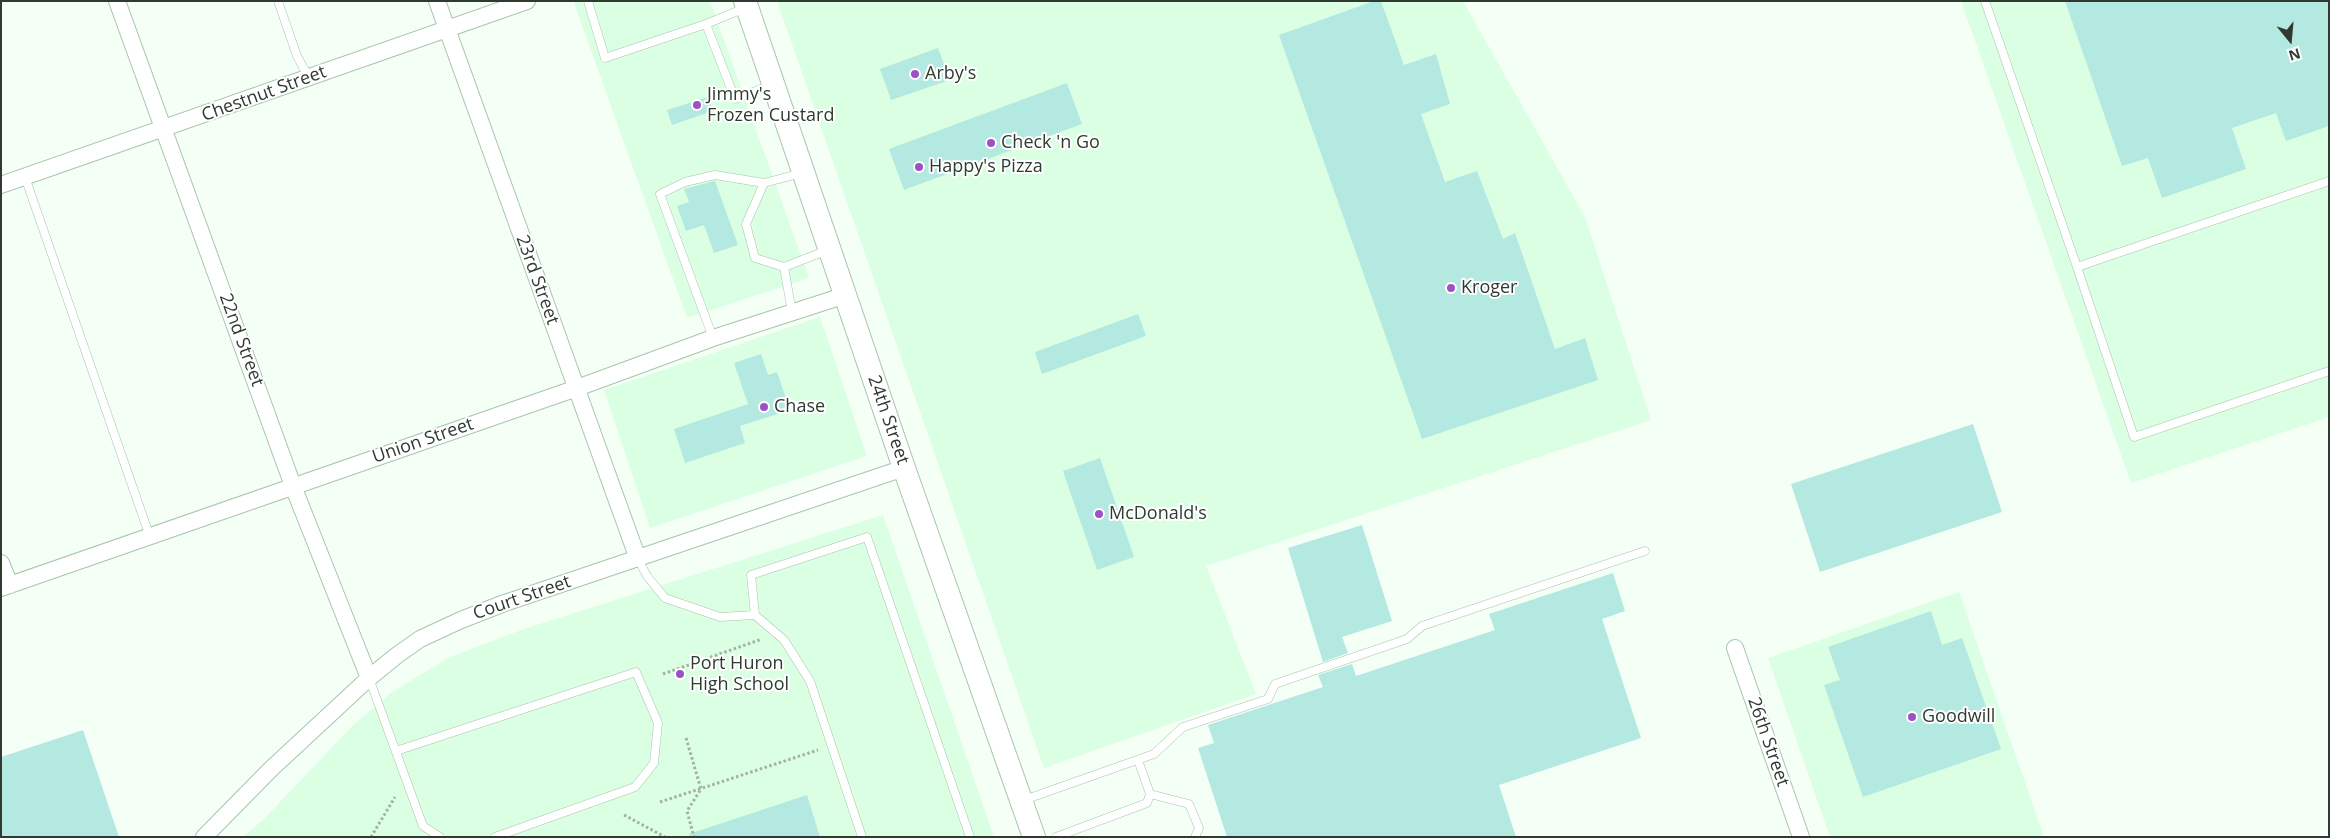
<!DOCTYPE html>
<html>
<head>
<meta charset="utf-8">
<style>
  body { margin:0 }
  #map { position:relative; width:2330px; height:838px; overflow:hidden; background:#f4fff6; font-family:"Open Sans",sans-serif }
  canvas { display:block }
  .frame { position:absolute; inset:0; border:2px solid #2f3a31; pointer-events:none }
  .north { position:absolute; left:2265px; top:15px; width:50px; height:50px; -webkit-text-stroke:4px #fff; paint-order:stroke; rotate:163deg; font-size:14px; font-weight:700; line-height:20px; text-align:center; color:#2f3a31 }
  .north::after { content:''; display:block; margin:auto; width:18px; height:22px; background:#2f3a31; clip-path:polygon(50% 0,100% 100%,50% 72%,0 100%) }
</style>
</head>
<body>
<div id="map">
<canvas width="2330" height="838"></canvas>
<div class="frame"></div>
<div class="north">N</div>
</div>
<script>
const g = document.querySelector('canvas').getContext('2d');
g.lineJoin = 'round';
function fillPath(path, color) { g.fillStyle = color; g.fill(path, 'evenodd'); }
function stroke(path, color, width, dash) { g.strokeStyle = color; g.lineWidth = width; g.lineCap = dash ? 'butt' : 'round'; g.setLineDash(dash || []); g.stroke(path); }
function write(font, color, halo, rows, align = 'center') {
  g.font = font + ' "Open Sans",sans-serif'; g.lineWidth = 4; g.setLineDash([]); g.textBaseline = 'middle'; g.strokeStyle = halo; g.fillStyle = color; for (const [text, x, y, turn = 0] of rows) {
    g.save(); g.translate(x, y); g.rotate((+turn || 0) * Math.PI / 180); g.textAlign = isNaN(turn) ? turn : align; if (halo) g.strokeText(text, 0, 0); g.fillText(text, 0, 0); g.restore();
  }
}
fillPath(new Path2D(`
  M 579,1 L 710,1 L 809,278 L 687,318 L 574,3 Z
  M 777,1 L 1463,1 L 1585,217 L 1651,420 L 1206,566 L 1256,694 L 1044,768 Z
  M 1961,1 L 2329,1 L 2329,417 L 2131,483 Z
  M 820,317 L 867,456 L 650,528 L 604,390 Z
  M 883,515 L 994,837 L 243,837 L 263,820 L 352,726 L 392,692 L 450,657 L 524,629 Z
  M 1959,592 L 2044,837 L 1830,837 L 1768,658 Z`), '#dbffe2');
fillPath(new Path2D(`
  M 1374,1 L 1381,1 L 1404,65 L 1436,54 L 1450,104 L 1421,114 L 1445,182 L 1477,171 L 1503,239 L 1515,233 L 1555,349 L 1585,338 L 1598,380 L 1422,439 L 1279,35 Z
  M 2065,1 L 2329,1 L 2329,126 L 2286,141 L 2276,113 L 2232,128 L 2246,169 L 2162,198 L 2148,158 L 2122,166 Z
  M 938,48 L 950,80 L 891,100 L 880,69 Z
  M 1067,83 L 1082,124 L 904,190 L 889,149 Z
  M 708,97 L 713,111 L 672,125 L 667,110 Z
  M 715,181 L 738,245 L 714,253 L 704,225 L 686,231 L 677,206 L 689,202 L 684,189 Z
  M 1138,314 L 1146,336 L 1042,374 L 1035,352 Z
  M 761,354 L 768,375 L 777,372 L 790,410 L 740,426 L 745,443 L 685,463 L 674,429 L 748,404 L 734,363 Z
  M 1973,424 L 2002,512 L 1820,572 L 1791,484 Z
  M 1100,458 L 1134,557 L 1097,570 L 1063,471 Z
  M 1362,525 L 1392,621 L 1342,637 L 1348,653 L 1323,662 L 1288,548 Z
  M 1613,573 L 1625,611 L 1602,619 L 1641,738 L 1499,785 L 1516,837 L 1227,837 L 1198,748 L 1214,743 L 1208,725 L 1323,687 L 1318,675 L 1352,664 L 1356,676 L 1495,630 L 1489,614 Z
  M 1931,611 L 1942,645 L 1962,638 L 2001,749 L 1863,797 L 1824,685 L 1840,680 L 1828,647 Z
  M 83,730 L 119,837 L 1,837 L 1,757 Z
  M 807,795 L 820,837 L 690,837 L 689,834 Z`), '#b3e9e0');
const lane = new Path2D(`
  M 278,1 L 297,56 L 309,78
  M 588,1 L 605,58 L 706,24
  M 1985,1 L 2077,267
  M 745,8 L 706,24 L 735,99 L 771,85
  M 25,177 L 150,537
  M 2329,181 L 2077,267 L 2134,437 L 2329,371
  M 764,183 L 746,224 L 755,258 L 784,267
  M 792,312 L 784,267 L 828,250
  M 713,338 L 660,194 L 685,182 L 715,175 L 764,183 L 802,173
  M 638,559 L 647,576 L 665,598 L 720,617 L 755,615 L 784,640 L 810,681 L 862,837
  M 755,615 L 751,575 L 867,537 L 970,837
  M 369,678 L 423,826 L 440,837
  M 396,751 L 636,672 L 658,723 L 654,763 L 635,787 L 495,837
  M 1150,794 L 1189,804 L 1199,828 L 1195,837
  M 1024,800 L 1154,754 L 1183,727 L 1268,699 L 1275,684 L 1407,639 L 1422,626 L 1645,551
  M 1056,837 L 1147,803 L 1150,794 L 1138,760`);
const street = new Path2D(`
  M 117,1 L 293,486 L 369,678
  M 437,1 L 638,559
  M 1,185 L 527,1
  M 1,563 L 10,585
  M 1,588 L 577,388 L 713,338 L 846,295
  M 1735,648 L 1801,837
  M 204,837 L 271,769 L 369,678 L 396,656 L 420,639 L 461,620 L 502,604 L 904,468`);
const secondary = new Path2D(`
  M 745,1 L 904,468 L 1034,837`);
stroke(lane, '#a8c4ae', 9);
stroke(street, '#a8c4ae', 18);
stroke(secondary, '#a8c4ae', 24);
stroke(new Path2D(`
  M 663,674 L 762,639
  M 686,738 L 701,789 L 687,811 L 694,837
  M 660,802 L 818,750
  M 624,815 L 665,837
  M 371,837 L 395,797`), '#a4afa6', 3, [2.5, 2.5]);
stroke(lane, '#fff', 8);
stroke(street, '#fff', 16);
stroke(secondary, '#fff', 22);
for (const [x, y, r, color] of [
  [915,74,5,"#9c52c4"],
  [697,105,5,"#9c52c4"],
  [991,143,5,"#9c52c4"],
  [919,167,5,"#9c52c4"],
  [1451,288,5,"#9c52c4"],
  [764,407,5,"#9c52c4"],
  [1099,514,5,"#9c52c4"],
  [680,674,5,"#9c52c4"],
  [1912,717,5,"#9c52c4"]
]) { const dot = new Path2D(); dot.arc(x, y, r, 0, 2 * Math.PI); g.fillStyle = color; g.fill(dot); stroke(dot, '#fff', 2); }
write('18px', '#2f3a31', '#fff', [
  ["Arby's",925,74],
  ["Jimmy's",707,95],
  ["Frozen Custard",707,116],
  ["Check 'n Go",1001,143],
  ["Happy's Pizza",929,167],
  ["Kroger",1461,288],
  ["Chase",774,407],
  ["McDonald's",1109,514],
  ["Port Huron",690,664],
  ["High School",690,685],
  ["Goodwill",1922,717]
], 'left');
write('18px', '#2f3a31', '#fff', [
  ["Chestnut Street",264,94,-20],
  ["23rd Street",537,280,70],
  ["22nd Street",241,340,70],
  ["24th Street",888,420,71],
  ["Union Street",423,441,-19],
  ["Court Street",522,598,-19],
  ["26th Street",1768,742,71]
]);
</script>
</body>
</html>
